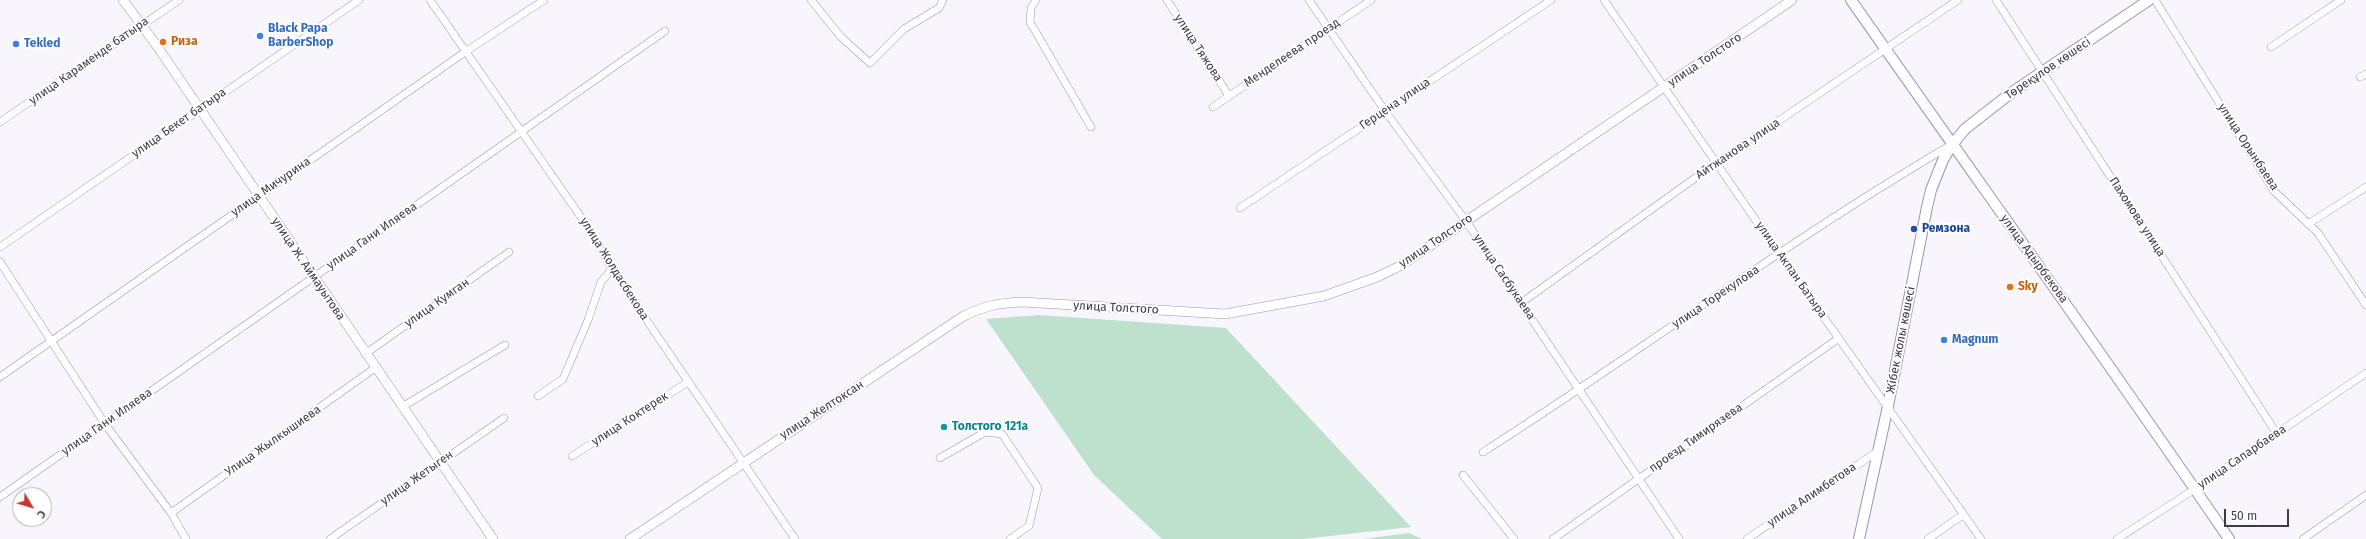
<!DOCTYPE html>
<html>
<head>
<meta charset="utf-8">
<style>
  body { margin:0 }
  #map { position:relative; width:2366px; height:539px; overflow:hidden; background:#f8f6fc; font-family:"Fira Sans",sans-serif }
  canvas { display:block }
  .north { position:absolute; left:12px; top:487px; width:40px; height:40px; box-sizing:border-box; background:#fff; border:1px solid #b2b0b5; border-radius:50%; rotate:128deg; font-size:11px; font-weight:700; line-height:16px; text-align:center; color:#3e3a47 }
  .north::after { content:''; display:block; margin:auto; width:14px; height:18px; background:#c53731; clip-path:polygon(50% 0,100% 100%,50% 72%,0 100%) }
  .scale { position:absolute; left:2224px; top:509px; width:65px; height:18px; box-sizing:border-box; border:2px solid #3e3a47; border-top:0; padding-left:5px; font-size:12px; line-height:14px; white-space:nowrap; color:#3e3a47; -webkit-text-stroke:3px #fff; paint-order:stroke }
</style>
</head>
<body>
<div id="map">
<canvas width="2366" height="539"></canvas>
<div class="north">С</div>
<div class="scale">50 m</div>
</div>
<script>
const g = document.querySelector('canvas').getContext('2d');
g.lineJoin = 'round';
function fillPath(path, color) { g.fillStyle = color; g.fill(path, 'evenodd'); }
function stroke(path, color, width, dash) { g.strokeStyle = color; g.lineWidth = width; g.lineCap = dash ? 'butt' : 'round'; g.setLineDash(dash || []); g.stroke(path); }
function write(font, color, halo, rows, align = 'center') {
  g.font = font + ' "Fira Sans",sans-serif'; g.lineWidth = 4; g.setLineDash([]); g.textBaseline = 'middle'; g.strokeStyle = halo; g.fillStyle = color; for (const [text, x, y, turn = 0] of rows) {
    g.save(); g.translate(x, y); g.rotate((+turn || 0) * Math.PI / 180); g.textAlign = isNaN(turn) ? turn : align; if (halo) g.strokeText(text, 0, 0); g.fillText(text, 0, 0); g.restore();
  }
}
fillPath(new Path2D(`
  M 1039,315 L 1226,328 L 1411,527 L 1303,539 L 1162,539 L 1094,475 L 986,319 Z
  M 1409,533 L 1422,539 L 1363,539 Z`), '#bde1cd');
const minor = new Path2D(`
  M 430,0 L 585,223 L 612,269 L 795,539
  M 811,0 L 841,37 L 870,63 L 904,29 L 939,8 L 943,0
  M 1036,0 L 1031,8 L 1030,22 L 1091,127
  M 1167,0 L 1229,96
  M 1309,0 L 1385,111 L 1466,221 L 1679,539
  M 1604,0 L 1779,254 L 1981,539
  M 1996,0 L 2277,434
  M 2155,0 L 2274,191 L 2318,233 L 2366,305
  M 2271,47 L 2341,0
  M 2360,77 L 2366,74
  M 1213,107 L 1371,0
  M 0,122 L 179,0
  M 1240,208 L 1551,0
  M 2308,224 L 2366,187
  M 0,247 L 359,0
  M 0,262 L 105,424 L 171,513 L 186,539
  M 1521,303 L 1716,163 L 1958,0
  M 365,354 L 509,252
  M 0,377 L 465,52 L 544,0
  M 538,396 L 563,379 L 588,320 L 601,282 L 612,269
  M 402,407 L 505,345
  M 1483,452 C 1640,352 1790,239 1951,145
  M 572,456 L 688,382
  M 940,458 L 985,432 L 1002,434 L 1038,488 L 1029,526 L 1010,539
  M 1463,475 L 1514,539
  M 0,497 L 665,31
  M 171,513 L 375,368
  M 330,539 L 504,418
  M 1553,539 L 1839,338
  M 1747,539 L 1878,451
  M 1928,539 L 1963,515
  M 2117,539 L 2195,489 L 2366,373
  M 2303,539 L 2366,495`);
const tertiary = new Path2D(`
  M 123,0 L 157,46 L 493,539
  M 630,539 L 962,317 C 983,306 999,303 1022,302 L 1225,314 L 1324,296 L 1377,277 L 1400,266 L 1792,0`);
const secondary = new Path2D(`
  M 1851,0 C 1977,180 2105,357 2229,539
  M 1859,539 L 1888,406 L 1927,207 L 1931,190 L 1943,160 L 1952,145 L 1965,129 L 2011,93 L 2149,0`);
stroke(minor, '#9d94b1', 8);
stroke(tertiary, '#9d94b1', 10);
stroke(secondary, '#9d94b1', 12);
stroke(minor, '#fff', 7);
stroke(tertiary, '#fff', 9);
stroke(secondary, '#fff', 10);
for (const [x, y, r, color] of [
  [260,36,4,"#3f7fe0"],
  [163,42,4,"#e8710a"],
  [16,44,4,"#3f7fe0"],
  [1914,229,4,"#1a4fb4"],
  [2010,287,4,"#e8710a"],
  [1944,340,4,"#3f7fe0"],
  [944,427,4,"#0f9aa8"]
]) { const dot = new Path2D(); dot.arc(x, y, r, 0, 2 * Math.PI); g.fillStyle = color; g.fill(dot); stroke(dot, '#fff', 1.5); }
write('bold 12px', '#366cbe', '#fff', [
  ["Black Papa",268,29],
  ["BarberShop",268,43],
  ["Tekled",24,44],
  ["Magnum",1952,340]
], 'left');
write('bold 12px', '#c56008', '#fff', [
  ["Риза",171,42],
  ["Sky",2018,287]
], 'left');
write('12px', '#3e3a47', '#fff', [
  ["улица Тяжова",1198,48,57],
  ["Менделеева проезд",1292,53,-34],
  ["улица Толстого",1705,60,-34],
  ["улица Караменде батыра",89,61,-35],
  ["Төреқұлов көшесі",2048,69,-34],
  ["Герцена улица",1395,104,-34],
  ["улица Бекет батыра",179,123,-35],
  ["улица Орынбаева",2248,147,57],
  ["Айтжанова улица",1738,149,-34],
  ["улица Мичурина",271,187,-35],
  ["Пахомова улица",2137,217,57],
  ["улица Гани Иляева",372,236,-35],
  ["улица Толстого",1436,241,-34],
  ["улица Адырбекова",2034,259,54],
  ["улица Ж. Аймауытова",308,269,56],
  ["улица Жолдасбекова",614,269,58],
  ["улица Акпан Батыра",1791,270,55],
  ["улица Сасбукаева",1504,277,56],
  ["улица Торекулова",1716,297,-34],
  ["улица Кумган",437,303,-35],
  ["улица Толстого",1116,308,3],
  ["Жібек жолы көшесі",1901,340,-79],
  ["улица Желтоксан",822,410,-33],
  ["улица Коктерек",630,419,-33],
  ["улица Гани Иляева",107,422,-35],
  ["проезд Тимирязева",1696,438,-35],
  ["Улица Жылкышиева",273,441,-35],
  ["улица Сапарбаева",2242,457,-34],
  ["улица Жетыген",417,478,-35],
  ["улица Алимбетова",1812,495,-34]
]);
write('bold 12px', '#164399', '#fff', [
  ["Ремзона",1922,229]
], 'left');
write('bold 12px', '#0d838f', '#fff', [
  ["Толстого 121а",952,427]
], 'left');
</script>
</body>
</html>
